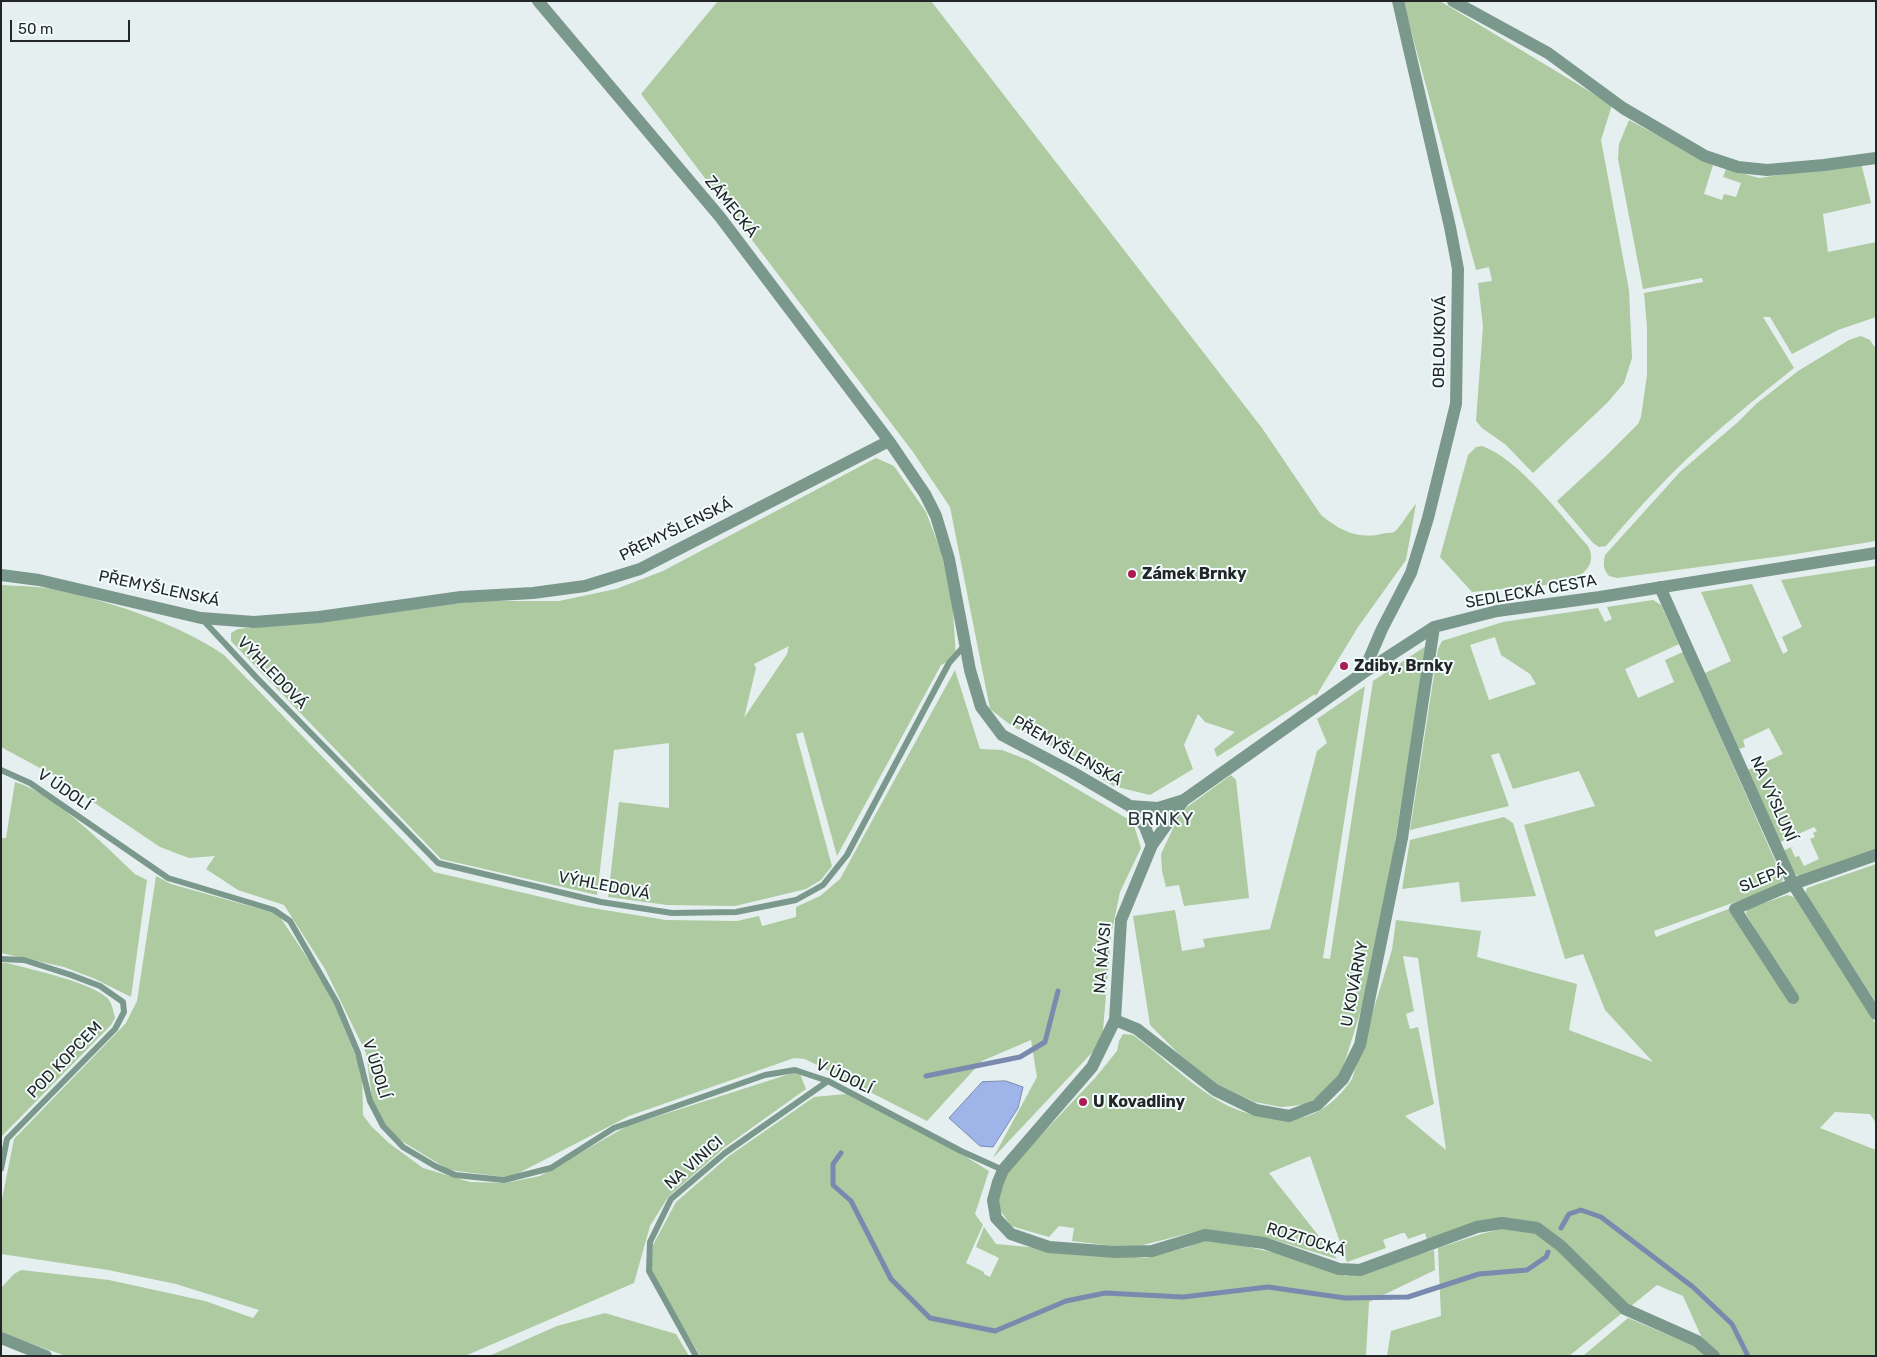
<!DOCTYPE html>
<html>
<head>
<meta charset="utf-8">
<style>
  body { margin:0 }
  #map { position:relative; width:1877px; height:1357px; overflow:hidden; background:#e6efef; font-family:Rubik,sans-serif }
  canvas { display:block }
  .frame { position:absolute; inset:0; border:2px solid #232626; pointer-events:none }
  .scale { position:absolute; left:10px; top:20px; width:120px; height:22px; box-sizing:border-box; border:2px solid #232626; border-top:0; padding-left:6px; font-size:15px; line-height:18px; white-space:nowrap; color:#232626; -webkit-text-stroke:4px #f3fcfc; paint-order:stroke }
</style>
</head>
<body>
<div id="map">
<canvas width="1877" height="1357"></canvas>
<div class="frame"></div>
<div class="scale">50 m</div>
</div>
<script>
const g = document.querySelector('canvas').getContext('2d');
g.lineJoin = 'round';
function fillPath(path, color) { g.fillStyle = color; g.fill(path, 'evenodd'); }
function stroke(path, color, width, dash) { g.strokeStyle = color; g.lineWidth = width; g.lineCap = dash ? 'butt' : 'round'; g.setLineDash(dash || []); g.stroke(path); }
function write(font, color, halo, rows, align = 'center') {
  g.font = font + ' Rubik,sans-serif'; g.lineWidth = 4; g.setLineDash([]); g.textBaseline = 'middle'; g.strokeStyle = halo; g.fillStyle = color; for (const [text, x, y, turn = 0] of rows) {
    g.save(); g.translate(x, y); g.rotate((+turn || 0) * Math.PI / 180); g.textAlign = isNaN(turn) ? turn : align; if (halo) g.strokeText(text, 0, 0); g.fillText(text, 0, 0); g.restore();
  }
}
fillPath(new Path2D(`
  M 718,1 L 931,1 L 1262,428 L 1321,515 C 1341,532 1360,540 1386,533 C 1388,533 1391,533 1394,532 C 1400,528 1410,510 1416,504 L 1406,560 L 1358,627 L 1316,696 L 1315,694 L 1217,757 L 1214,749 L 1235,732 L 1205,722 L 1198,714 L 1184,745 L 1193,769 L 1150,795 L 1113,786 L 1043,741 L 1013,727 L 990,709 L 950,507 L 913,452 L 641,94 Z
  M 1403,1 L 1440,1 L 1612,105 L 1601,140 L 1629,290 L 1632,358 L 1624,383 L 1608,402 L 1533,473 L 1506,445 L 1482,428 L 1476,421 L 1483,326 L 1478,283 L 1492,281 L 1489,267 L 1476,270 Z
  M 1629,120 L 1713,165 L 1704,194 L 1722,200 L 1724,194 L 1736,197 L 1741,183 L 1723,177 L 1726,169 L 1759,178 L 1861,163 L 1871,203 L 1823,214 L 1828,252 L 1876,242 L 1876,317 L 1838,330 L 1792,354 L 1770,317 L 1763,317 L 1794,368 C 1745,407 1697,446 1655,491 C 1638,509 1622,527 1606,546 L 1599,547 L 1593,543 L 1557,501 L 1606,456 L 1638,424 L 1641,417 L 1647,375 L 1647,327 L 1644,293 L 1703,282 L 1702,278 L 1643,289 L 1618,159 L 1619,144 Z
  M 1861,336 L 1870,340 L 1876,349 L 1876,541 L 1789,555 L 1617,578 L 1609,576 C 1603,569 1603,564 1605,555 L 1680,472 L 1738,422 L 1756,404 L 1798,371 L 1849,340 Z
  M 1482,446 C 1519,459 1562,517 1588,546 C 1598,565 1582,577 1565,582 C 1556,585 1544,585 1534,586 C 1513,588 1492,590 1472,592 L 1440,557 L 1468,455 L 1476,447 Z
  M 876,458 L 894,466 L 926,512 L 940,549 L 952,597 L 956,657 L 941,665 L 837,856 L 803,732 L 796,734 L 832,866 L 821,880 L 806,889 L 735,906 L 667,905 L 608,897 L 619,802 L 669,808 L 669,743 L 614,750 L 597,895 L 441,859 L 231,641 L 231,633 L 238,629 L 345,619 L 476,601 L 559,601 L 616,589 L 663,571 ZM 789,646 L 787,654 L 744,718 L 756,668 L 754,664 Z
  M 1876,566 L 1876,851 L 1801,877 L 1794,874 L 1784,850 L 1795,846 L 1791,848 L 1795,857 L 1799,856 L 1804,866 L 1819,859 L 1810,839 L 1815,837 L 1813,833 L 1817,831 L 1814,827 L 1780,842 L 1748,770 L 1783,754 L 1769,728 L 1743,740 L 1745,747 L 1739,749 L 1705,673 L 1731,661 L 1701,592 L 1752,584 L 1783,654 L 1788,651 L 1782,637 L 1802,627 L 1781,580 Z
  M 1,585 C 18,586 35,586 51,589 C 106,600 178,623 224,655 L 434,872 L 580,906 L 666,920 L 737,921 L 759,916 L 762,926 L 796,917 L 796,907 L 820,896 L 840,879 L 955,670 L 980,749 L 1002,750 L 1028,760 L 1133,822 L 1141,848 L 1120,892 L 1111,935 L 1102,1042 L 993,1158 L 1037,1077 L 1031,1040 L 982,1061 L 927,1121 L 805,1059 L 794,1058 L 629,1116 L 515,1175 L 504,1177 L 449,1170 L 395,1137 L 374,1113 L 366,1053 L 325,969 L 284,905 L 238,890 L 206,869 L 215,856 L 189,858 L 160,847 L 53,775 L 1,747 Z
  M 1653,600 L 1661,605 L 1679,644 L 1625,669 L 1638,698 L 1674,682 L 1665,660 L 1683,652 L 1783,879 L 1780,886 L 1654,931 L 1656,937 L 1731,908 L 1798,998 L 1746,914 L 1747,909 L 1787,895 L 1794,897 L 1876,1024 L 1876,1123 L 1870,1114 L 1835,1112 L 1820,1128 L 1876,1150 L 1876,1356 L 1710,1356 L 1683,1296 L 1657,1285 L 1569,1356 L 1387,1356 L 1391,1331 L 1441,1316 L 1438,1248 L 1481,1234 L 1505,1228 L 1427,1240 L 1425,1233 L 1408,1239 L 1405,1233 L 1402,1233 L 1383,1240 L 1386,1248 L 1347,1262 L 1310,1156 L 1269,1173 L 1337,1259 L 1268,1238 L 1202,1230 L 1131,1248 L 1072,1241 L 1074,1228 L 1059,1226 L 1049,1237 L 1011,1226 L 996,1204 L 1007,1171 L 1095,1078 L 1117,1051 L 1119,1041 L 1123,1034 L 1133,1035 C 1169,1060 1207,1104 1251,1114 C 1260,1116 1269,1116 1278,1116 C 1284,1117 1291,1119 1297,1118 C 1320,1116 1340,1097 1352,1079 L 1392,950 L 1396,920 L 1481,931 L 1477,957 L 1577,984 L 1569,1030 L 1653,1062 L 1605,1010 L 1583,954 L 1565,959 L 1524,825 L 1595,806 L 1579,771 L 1513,789 L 1499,753 L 1491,755 L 1509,806 L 1410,830 L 1438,649 L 1442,641 L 1503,622 L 1598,608 L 1605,622 L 1612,619 L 1607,607 ZM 1495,637 L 1501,655 L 1530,674 L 1536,684 L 1489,700 L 1470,645 ZM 1403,956 L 1418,958 L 1446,1150 L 1405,1116 L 1434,1104 L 1418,1027 L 1410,1029 L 1406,1014 L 1414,1011 Z
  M 1426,646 L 1376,962 L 1346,1058 L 1338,1078 L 1324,1094 L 1305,1104 L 1293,1106 L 1281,1107 L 1255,1102 L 1219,1086 L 1180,1055 L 1150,1025 L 1133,916 L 1175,910 L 1182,951 L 1205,947 L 1203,939 L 1270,929 L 1317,751 L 1327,743 L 1317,719 L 1365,686 L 1323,958 L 1330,959 L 1373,681 Z
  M 1231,775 L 1236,780 L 1249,898 L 1184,906 L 1179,885 L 1166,887 L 1162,871 L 1161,854 L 1175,824 L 1187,807 Z
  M 15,782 C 54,793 105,846 135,874 L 147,880 L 131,997 L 93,978 L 64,967 L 1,953 L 1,838 L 6,838 Z
  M 1504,817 L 1513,823 L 1536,896 L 1461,902 L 1459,882 L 1402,889 L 1410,840 Z
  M 1876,864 L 1876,1002 L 1805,894 L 1807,888 Z
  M 156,876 L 171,884 L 278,914 L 310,962 L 335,1005 L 362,1072 L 363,1115 L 371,1126 L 389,1143 L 423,1168 L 470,1182 L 505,1183 L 540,1176 L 627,1126 L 799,1071 L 806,1089 L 725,1147 L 668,1197 L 650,1226 L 634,1283 L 465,1356 L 66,1356 L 1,1333 L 1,1288 L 14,1274 L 21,1270 L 109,1280 L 205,1301 L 253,1318 L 259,1310 L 176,1284 L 108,1270 L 1,1254 L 1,1204 L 14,1139 L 126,1023 L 137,1001 Z
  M 1,963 L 7,963 C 32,970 87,981 106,997 C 112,1001 113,1011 115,1018 L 111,1025 L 1,1137 Z
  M 846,1094 L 947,1145 L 989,1171 L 975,1214 L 983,1225 L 966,1263 L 984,1272 L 984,1274 L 990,1277 L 999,1258 L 976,1247 L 984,1227 L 996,1244 L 1145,1258 L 1188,1247 L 1207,1238 L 1276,1253 L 1346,1276 L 1434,1250 L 1435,1270 L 1369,1302 L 1366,1356 L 700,1356 L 651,1271 L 653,1245 L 676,1202 L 729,1156 L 814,1097 Z
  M 605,1313 L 676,1334 L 689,1356 L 489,1356 L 557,1326 Z
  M 1628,1318 L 1697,1347 L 1708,1356 L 1583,1356 Z`), '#adcaa0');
const water = new Path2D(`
  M 1006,1081 L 1023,1087 L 1018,1108 L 993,1147 L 980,1146 L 949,1118 L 982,1082 Z`);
fillPath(water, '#9fb5ea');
stroke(water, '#7a8aaf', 1);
stroke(new Path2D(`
  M 926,1076 L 1020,1057 L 1045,1042 L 1058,991
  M 841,1153 L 833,1164 L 833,1185 L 851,1201 L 891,1279 L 930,1318 L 995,1331 L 1066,1301 L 1105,1293 L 1183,1297 L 1268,1287 L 1345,1298 L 1408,1297 L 1479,1274 L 1527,1270 L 1546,1257 L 1548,1252
  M 1561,1228 L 1569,1214 L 1581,1210 L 1601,1217 L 1693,1287 L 1732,1324 L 1748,1356`), '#7a8aaf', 5);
stroke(new Path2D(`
  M 202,619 L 256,677 L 438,863 L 601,902 L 672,913 L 736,912 L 796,900 L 823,885 L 847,855 L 949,663 L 965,645
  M 1,770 L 30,783 L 168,878 L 274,910 L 290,921 L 337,1003 L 358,1053 L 370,1101 L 383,1126 L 403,1147 L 435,1166 L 455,1175 L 504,1180 L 551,1168 L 614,1128 L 765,1075 L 795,1070 L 828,1081 L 961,1151 L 1003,1170
  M 1,959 L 24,960 L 71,975 L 100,986 L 123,1002 L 124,1012 L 115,1029 L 7,1139 L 1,1169
  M 696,1356 L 649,1271 L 650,1242 L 671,1199 L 725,1153 L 828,1081`), '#7b988c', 6);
stroke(new Path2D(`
  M 538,1 L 720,217 L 889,441 L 925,494 L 936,516 L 949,559 L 970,670 L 981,707 L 1002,735 L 1072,772 L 1130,806 L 1145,827 L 1152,845 L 1121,920 L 1115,1020 L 1092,1067 L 1003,1170 L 998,1182 L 993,1200 L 996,1218 L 1011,1234 L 1049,1247 L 1116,1252 L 1152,1251 L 1205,1235 L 1264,1243 L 1339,1269 L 1360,1270 L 1477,1227 L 1502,1223 L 1537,1228 L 1561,1246 L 1625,1309 L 1697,1341 L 1714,1356
  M 1453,1 L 1548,53 L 1623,108 L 1705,156 L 1738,167 L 1767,170 L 1824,165 L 1876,158
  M 1,575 L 39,580 L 201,618 L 254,622 L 319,617 L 461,597 L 533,593 L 585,586 L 640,569 L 889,441
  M 1660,587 L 1793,884 L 1876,1014
  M 1363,673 L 1382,629 L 1411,573 L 1428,518 L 1456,404 L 1458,269 L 1450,227 L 1398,1
  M 1130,806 L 1158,808 L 1184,800
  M 1152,845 L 1184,800 L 1363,673 L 1434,627 L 1497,611 L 1600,597 L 1876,553
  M 1793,998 L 1735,909 L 1793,884 L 1876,855
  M 1115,1020 L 1137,1029 L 1215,1090 L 1256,1110 L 1289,1116 L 1317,1105 L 1343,1079 L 1360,1045 L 1402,838 L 1434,627
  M 1,1338 L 46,1356`), '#7b988c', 12);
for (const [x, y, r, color] of [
  [1132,574,5,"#ac1b53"],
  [1344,666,5,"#ac1b53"],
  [1083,1102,5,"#ac1b53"]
]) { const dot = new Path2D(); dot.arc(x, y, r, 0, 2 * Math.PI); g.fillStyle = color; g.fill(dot); stroke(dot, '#f3fcfc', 2); }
write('16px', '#232626', '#f3fcfc', [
  ["ZÁMECKÁ",731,207,51],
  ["OBLOUKOVÁ",1440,342,-89],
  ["PŘEMYŠLENSKÁ",676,530,-26],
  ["PŘEMYŠLENSKÁ",159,589,12],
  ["SEDLECKÁ CESTA",1531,592,-10],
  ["VÝHLEDOVÁ",272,673,46],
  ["PŘEMYŠLENSKÁ",1067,751,30],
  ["V ÚDOLÍ",64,790,34],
  ["NA VÝSLUNÍ",1773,799,66],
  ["SLEPÁ",1763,879,-22],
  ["VÝHLEDOVÁ",604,886,11],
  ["NA NÁVSI",1103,958,-85],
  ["U KOVÁRNY",1355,984,-79],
  ["POD KOPCEM",65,1060,-46],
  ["V ÚDOLÍ",376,1069,73],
  ["V ÚDOLÍ",844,1077,25],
  ["NA VINICI",694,1163,-41],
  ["ROZTOCKÁ",1306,1240,17]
]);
write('bold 16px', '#232626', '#f3fcfc', [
  ["Zámek Brnky",1142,574],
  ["Zdiby, Brnky",1354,666],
  ["U Kovadliny",1093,1102]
], 'left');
g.letterSpacing = '1px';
write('19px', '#33393a', '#f3fcfc', [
  ["BRNKY",1161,820]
]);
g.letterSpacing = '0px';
</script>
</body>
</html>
